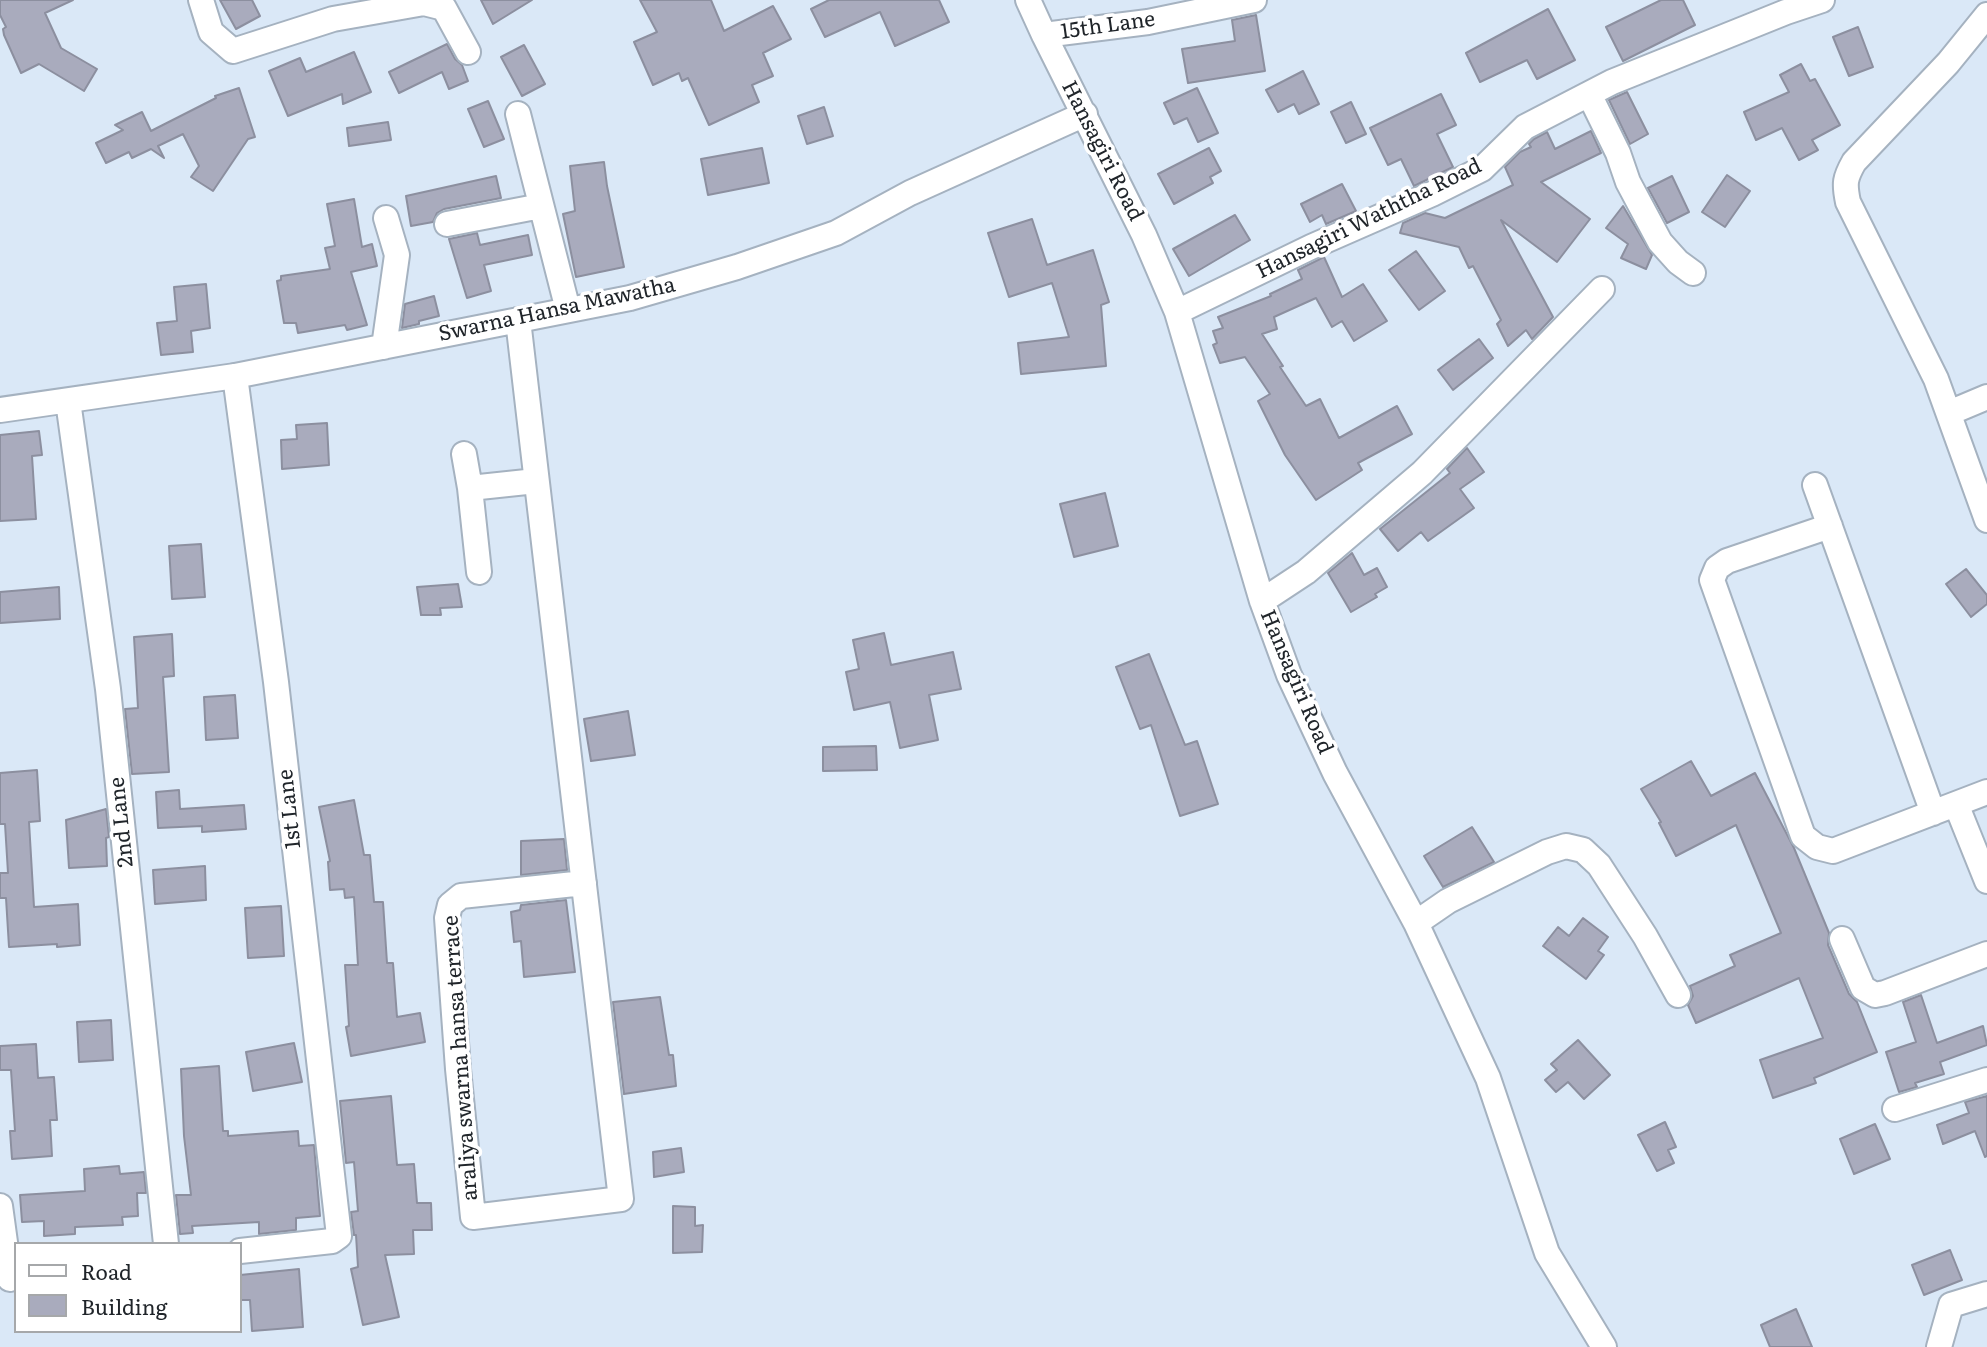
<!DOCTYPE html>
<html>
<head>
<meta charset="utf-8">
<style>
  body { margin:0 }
  #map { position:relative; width:1987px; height:1347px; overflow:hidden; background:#dae8f7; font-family:Literata,serif }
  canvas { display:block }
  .legend { position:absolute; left:14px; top:1242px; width:228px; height:91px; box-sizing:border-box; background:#fff; border:2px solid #a6a8aa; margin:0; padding:9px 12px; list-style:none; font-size:21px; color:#20252a }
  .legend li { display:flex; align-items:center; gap:14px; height:35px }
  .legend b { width:35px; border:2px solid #a6a8aa }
</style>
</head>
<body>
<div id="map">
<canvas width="1987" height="1347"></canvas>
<ul class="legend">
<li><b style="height:9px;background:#fff"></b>Road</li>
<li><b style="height:19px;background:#a9abbd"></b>Building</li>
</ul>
</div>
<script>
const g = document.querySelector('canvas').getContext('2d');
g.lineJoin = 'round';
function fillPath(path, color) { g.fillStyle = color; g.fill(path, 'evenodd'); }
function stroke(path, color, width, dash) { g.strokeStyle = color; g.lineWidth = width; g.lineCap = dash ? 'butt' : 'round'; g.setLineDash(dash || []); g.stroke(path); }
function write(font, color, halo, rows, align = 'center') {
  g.font = font + ' Literata,serif'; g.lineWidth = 7; g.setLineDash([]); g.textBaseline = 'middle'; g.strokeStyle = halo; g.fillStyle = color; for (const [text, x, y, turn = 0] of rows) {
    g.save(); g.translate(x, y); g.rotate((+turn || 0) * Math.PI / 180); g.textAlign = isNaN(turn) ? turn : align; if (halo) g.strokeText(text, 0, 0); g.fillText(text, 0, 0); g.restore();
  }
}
const building = new Path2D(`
  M 0,0 L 73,0 L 45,13 L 61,48 L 97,69 L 84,91 L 39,64 L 21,73 L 4,35 L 3,29 L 6,27 L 0,15 Z
  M 220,0 L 252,0 L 260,16 L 236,29 Z
  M 481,0 L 532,0 L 493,24 Z
  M 640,0 L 711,0 L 724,31 L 773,6 L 791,39 L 763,53 L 773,76 L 752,85 L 759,102 L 709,125 L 688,78 L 682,81 L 679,73 L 653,85 L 634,42 L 657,32 Z
  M 829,0 L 939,0 L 949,22 L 895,46 L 880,12 L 825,37 L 811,9 Z
  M 1661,0 L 1683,0 L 1695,25 L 1623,61 L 1606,27 Z
  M 1548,9 L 1575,60 L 1537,79 L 1527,60 L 1480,82 L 1466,53 Z
  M 1256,15 L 1265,71 L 1188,83 L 1182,49 L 1235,41 L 1232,20 Z
  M 1858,27 L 1873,67 L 1849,76 L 1833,37 Z
  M 447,44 L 455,59 L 462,65 L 468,81 L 449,89 L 442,72 L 399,93 L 389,72 Z
  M 524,45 L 545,84 L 522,96 L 501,57 Z
  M 354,52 L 371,92 L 343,104 L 342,94 L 288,116 L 269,71 L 300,58 L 306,72 Z
  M 1801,64 L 1810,81 L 1815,79 L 1840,125 L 1812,140 L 1818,150 L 1799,160 L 1782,128 L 1756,140 L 1744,112 L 1789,92 L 1780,75 Z
  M 1303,71 L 1319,104 L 1299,114 L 1294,104 L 1278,112 L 1266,90 Z
  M 239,88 L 255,137 L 248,139 L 213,191 L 191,177 L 199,166 L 183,134 L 158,146 L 164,158 L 151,149 L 132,158 L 129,152 L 106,163 L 96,143 L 123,130 L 115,125 L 142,112 L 151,131 L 216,98 L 215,96 Z
  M 1197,88 L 1218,133 L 1198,142 L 1187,118 L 1174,124 L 1164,103 Z
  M 1627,92 L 1648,134 L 1630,144 L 1609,100 Z
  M 1441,94 L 1456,125 L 1437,134 L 1453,167 L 1414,186 L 1401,159 L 1388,165 L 1370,128 Z
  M 488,101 L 504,139 L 484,147 L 468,109 Z
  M 1351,102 L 1366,134 L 1346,143 L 1331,112 Z
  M 824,107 L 833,136 L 807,144 L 798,116 Z
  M 388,122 L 391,140 L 349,146 L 347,128 Z
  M 1591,131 L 1601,153 L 1541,182 L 1590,219 L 1557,262 L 1501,220 L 1553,317 L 1532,339 L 1526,330 L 1508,346 L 1497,324 L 1501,320 L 1473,266 L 1469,268 L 1459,247 L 1400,233 L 1403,223 L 1425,213 L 1445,218 L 1513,185 L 1505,167 L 1520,152 L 1531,147 L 1529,144 L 1534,139 L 1547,132 L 1555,149 Z
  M 762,148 L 769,183 L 708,195 L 701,159 Z
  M 1209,148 L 1221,171 L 1210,177 L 1213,183 L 1174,204 L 1158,174 Z
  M 604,162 L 607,186 L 624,267 L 576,277 L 563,214 L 575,211 L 570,166 Z
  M 1727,175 L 1750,191 L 1725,227 L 1702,212 Z
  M 496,176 L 501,198 L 444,209 L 437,213 L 433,222 L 411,226 L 406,196 Z
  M 1672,176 L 1689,212 L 1667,223 L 1648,188 Z
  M 1342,184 L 1356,211 L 1326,224 L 1322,215 L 1310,222 L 1301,204 Z
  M 354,199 L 362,247 L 372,244 L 377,266 L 351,272 L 367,325 L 347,330 L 345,325 L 298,333 L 296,323 L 284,323 L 277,281 L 281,280 L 281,276 L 330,269 L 325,248 L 335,246 L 327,204 Z
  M 1623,206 L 1652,255 L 1646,269 L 1621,258 L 1628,244 L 1606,228 Z
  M 1235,215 L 1250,240 L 1189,276 L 1173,249 Z
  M 1032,219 L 1047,265 L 1093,250 L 1109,302 L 1101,305 L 1106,366 L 1021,374 L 1018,343 L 1069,337 L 1052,283 L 1009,297 L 988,233 Z
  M 477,233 L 480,245 L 528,235 L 532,255 L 484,265 L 491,291 L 467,298 L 449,239 Z
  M 1416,251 L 1445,291 L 1419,310 L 1389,270 Z
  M 1324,257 L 1342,297 L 1363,284 L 1387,321 L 1354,341 L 1342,321 L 1332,327 L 1316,298 L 1274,317 L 1277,329 L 1262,334 L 1283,366 L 1280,367 L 1306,406 L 1320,399 L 1339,438 L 1397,406 L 1412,434 L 1358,463 L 1362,470 L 1316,500 L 1285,455 L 1258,401 L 1270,394 L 1245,357 L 1220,363 L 1213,345 L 1217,343 L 1213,331 L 1223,328 L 1218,317 L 1271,296 L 1270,294 L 1302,279 L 1298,270 Z
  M 206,284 L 210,328 L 191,331 L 193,352 L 161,355 L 157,323 L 177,321 L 174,287 Z
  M 434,296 L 439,316 L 419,321 L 419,324 L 402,328 L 405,304 Z
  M 1479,339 L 1493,358 L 1453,390 L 1438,370 Z
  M 327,423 L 329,465 L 282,469 L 281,440 L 297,439 L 296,425 Z
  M 39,431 L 42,455 L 32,456 L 36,519 L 0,521 L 0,435 Z
  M 1467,448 L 1484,472 L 1460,489 L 1474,508 L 1428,541 L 1421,532 L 1398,551 L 1380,529 L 1450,473 L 1447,469 Z
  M 1105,493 L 1118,546 L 1074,557 L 1060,504 Z
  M 201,544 L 205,597 L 172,599 L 169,546 Z
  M 1352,553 L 1364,575 L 1377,568 L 1387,587 L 1375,594 L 1377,597 L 1351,612 L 1328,573 Z
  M 1966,569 L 1987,595 L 1987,604 L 1971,617 L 1946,584 Z
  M 458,584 L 462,607 L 440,608 L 441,615 L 421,615 L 417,587 Z
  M 59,587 L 60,619 L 0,623 L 0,592 Z
  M 884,633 L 891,665 L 953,652 L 961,689 L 929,695 L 938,740 L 900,748 L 890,702 L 854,710 L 846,672 L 859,669 L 853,640 Z
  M 172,634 L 174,676 L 163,677 L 169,772 L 132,774 L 125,709 L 138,708 L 134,637 Z
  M 1149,654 L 1185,745 L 1197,741 L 1218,804 L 1180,816 L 1151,725 L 1140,729 L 1116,667 Z
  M 235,695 L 238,738 L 206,740 L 204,697 Z
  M 628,711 L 635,755 L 591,761 L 584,719 Z
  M 876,746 L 877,770 L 823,771 L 823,747 Z
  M 1691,761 L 1711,796 L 1755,773 L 1794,848 L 1829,933 L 1828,945 L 1849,994 L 1857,1002 L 1877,1052 L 1814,1078 L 1816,1083 L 1773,1098 L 1760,1060 L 1823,1038 L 1799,978 L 1696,1023 L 1688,1005 L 1693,996 L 1690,986 L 1735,966 L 1730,955 L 1781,933 L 1736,825 L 1676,856 L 1659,823 L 1661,822 L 1641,789 Z
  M 37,770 L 40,821 L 29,822 L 34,907 L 78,904 L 80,945 L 57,947 L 57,944 L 9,947 L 6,898 L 0,898 L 0,873 L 8,873 L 5,824 L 0,824 L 0,773 Z
  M 179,790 L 180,809 L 244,805 L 246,829 L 202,832 L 202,826 L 158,828 L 156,792 Z
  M 354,800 L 364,855 L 370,855 L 374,902 L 383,902 L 387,963 L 393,963 L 397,1017 L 420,1013 L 425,1042 L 351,1056 L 346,1027 L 349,1026 L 345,965 L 358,965 L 354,897 L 345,898 L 344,889 L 330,890 L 328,862 L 330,861 L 319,807 Z
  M 106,809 L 109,837 L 106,838 L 107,866 L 69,868 L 66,820 Z
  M 1472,827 L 1494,862 L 1443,887 L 1424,856 Z
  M 564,839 L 567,870 L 521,875 L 521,841 Z
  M 205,866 L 206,900 L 155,904 L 153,870 Z
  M 566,900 L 575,972 L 524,977 L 521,941 L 514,942 L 511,912 L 520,910 L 521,905 Z
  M 281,906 L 284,956 L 248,958 L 245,908 Z
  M 1583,918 L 1608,937 L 1598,951 L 1604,955 L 1586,979 L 1543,946 L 1558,927 L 1569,936 Z
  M 1921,995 L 1937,1043 L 1983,1026 L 1987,1045 L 1940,1062 L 1944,1074 L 1915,1083 L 1917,1087 L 1899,1092 L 1886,1052 L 1916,1042 L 1903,1002 Z
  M 660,997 L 669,1055 L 673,1055 L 676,1086 L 624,1094 L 613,1002 Z
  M 111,1020 L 113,1060 L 79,1062 L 77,1022 Z
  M 1578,1040 L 1610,1075 L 1584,1099 L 1568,1082 L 1556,1092 L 1545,1080 L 1557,1070 L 1551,1064 Z
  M 294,1043 L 302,1082 L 253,1091 L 246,1052 Z
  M 36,1044 L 38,1078 L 54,1077 L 57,1120 L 50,1120 L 52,1156 L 12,1159 L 10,1131 L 15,1131 L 11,1070 L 0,1070 L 0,1046 Z
  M 219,1066 L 223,1131 L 228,1131 L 228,1136 L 298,1131 L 299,1146 L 314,1145 L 320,1216 L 296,1218 L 296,1230 L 259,1234 L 259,1222 L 192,1226 L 193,1233 L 180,1234 L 176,1195 L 191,1195 L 184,1136 L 181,1069 Z
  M 391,1096 L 397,1165 L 414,1164 L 417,1203 L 431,1203 L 432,1230 L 413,1230 L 414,1254 L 385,1255 L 399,1317 L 363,1325 L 351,1269 L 358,1267 L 356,1235 L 354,1235 L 351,1212 L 358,1211 L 354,1162 L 346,1163 L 340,1101 Z
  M 1987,1096 L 1987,1156 L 1985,1157 L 1975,1131 L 1943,1144 L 1937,1125 L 1969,1113 L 1965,1102 Z
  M 1665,1122 L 1676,1147 L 1668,1150 L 1674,1163 L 1657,1171 L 1638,1135 Z
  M 1875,1124 L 1890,1159 L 1854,1174 L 1840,1139 Z
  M 681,1148 L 684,1172 L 654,1177 L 653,1152 Z
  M 119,1166 L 120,1174 L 144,1172 L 146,1193 L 137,1193 L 138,1216 L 122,1217 L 123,1225 L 75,1227 L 75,1234 L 44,1236 L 44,1221 L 22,1222 L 20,1195 L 85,1191 L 84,1169 Z
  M 673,1206 L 695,1207 L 695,1226 L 703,1225 L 702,1252 L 673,1253 Z
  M 1950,1250 L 1962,1280 L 1924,1295 L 1912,1265 Z
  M 299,1269 L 303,1327 L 252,1331 L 250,1300 L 240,1300 L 240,1275 Z
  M 1796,1309 L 1812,1347 L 1770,1347 L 1761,1325 Z`);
fillPath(building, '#a9abbd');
stroke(building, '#8c8f9f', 2);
const minor = new Path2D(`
  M 201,0 L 211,32 L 233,51 L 333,19 L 424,3 L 444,8 L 468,52
  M 1028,0 L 1044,35 L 1144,235 L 1177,312 L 1262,601 L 1289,675 L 1335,773 L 1416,923 L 1488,1078 L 1547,1253 L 1604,1347
  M 1987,15 L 1948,63 L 1854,162 C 1845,178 1844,183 1848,202 L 1936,379 L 1987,520
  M 1044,35 L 1148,22 L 1254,0
  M 1589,94 L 1618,153 L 1628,182 L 1660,242 L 1678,262 L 1693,273
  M 518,114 L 568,310
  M 447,224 L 541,206
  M 1177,312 L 1311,247 L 1432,194 L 1482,169 L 1525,127 L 1612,82 L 1786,12 L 1822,0
  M 518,320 C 551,613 587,906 621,1199 L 473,1217 L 458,1069 L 447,918 L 450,905 L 461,896 L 584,883
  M 384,347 L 397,255 L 386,218
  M 235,376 L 276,682 L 339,1236 L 332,1241 L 240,1251
  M 68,401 L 108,689 L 166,1244
  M 0,410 L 235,376 L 630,298 L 737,267 L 836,233 L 910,193 L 1085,114
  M 1949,413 L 1987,397
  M 464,454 L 470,488
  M 1815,485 L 1933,813
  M 1830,526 L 1727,561 L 1717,568 L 1712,580 L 1803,836 L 1817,847 L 1833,851 L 1987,792
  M 479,572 L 470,488 L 536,481
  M 1262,601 L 1306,572 L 1422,473 L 1602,289
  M 1956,804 L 1987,881
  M 1416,923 L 1448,901 L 1547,852 L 1566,846 L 1583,850 L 1599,865 L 1645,936 L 1678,995
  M 1842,939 L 1863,988 L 1875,995 L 1885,993 L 1987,954
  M 1895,1109 L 1987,1080
  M 0,1206 L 10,1279
  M 1939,1347 L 1951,1305 L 1987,1294`);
stroke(minor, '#a5b2c0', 28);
stroke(minor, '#fff', 24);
write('21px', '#20252a', '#fff', [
  ["15th Lane",1108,26,-8],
  ["Hansagiri Road",1102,151,63],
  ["Hansagiri Waththa Road",1369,219,-26],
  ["Swarna Hansa Mawatha",557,310,-12],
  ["Hansagiri Road",1296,682,67],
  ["1st Lane",290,809,-96],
  ["2nd Lane",122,822,-96],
  ["araliya swarna hansa terrace",461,1058,-94]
]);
</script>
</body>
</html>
